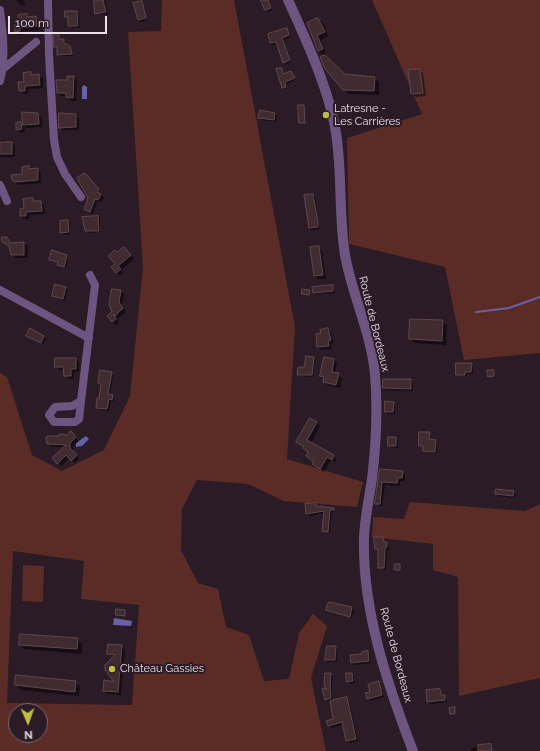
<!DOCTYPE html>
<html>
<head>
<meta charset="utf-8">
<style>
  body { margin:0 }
  #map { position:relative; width:540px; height:751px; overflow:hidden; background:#2a1b26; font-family:Raleway,sans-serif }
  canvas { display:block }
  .north { position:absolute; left:8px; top:703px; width:40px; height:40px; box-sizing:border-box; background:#2a1b26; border:1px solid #776973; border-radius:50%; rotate:178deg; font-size:11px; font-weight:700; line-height:16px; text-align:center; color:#eadfe7 }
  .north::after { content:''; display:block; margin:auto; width:14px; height:18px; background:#c0be40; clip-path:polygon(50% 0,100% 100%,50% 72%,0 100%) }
  .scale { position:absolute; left:8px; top:16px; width:99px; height:18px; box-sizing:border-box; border:2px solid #eadfe7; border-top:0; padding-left:5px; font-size:12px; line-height:14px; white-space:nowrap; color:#eadfe7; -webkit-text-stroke:3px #2a1b26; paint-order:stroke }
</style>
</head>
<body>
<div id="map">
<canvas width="540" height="751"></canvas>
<div class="north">N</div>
<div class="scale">100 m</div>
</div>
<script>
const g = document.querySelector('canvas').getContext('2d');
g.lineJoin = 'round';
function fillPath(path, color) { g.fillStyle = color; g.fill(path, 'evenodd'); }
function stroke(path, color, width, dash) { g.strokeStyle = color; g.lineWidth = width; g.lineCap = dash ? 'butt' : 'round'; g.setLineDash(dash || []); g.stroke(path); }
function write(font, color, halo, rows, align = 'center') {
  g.font = font + ' Raleway,sans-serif'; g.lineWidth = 4; g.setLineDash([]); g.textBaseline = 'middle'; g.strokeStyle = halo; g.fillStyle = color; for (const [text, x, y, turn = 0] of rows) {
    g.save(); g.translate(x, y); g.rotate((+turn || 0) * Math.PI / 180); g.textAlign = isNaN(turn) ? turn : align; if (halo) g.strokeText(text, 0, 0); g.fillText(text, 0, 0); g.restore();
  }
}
fillPath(new Path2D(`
  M 162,0 L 234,0 L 295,327 L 287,459 L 363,482 L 357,507 L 284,501 L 248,484 L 197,480 L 182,509 L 181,550 L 198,583 L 218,589 L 226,627 L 249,635 L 264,681 L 289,679 L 299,633 L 313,614 L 327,626 L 311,678 L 326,751 L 0,751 L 0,373 L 7,377 L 32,455 L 62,471 L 104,450 L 130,396 L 143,267 L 128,32 L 161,31 ZM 13,551 L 84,561 L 81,599 L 139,605 L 132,705 L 7,703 ZM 16,711 L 40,711 L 40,735 L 16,735 Z
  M 372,0 L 540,0 L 540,353 L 464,360 L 445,267 L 349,244 L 347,138 L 422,114 Z
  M 410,502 L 525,511 L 540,504 L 540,678 L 459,696 L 458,577 L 433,570 L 433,544 L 372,537 L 373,517 L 404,519 Z
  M 23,565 L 44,566 L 43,602 L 22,601 Z`), '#5b2c26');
fillPath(new Path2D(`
  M 84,85 L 87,87 L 87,99 L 82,99 L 82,87 Z
  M 86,436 L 89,439 L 82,446 L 76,447 L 76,443 Z
  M 114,618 L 132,621 L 131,626 L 113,625 Z`), '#6562a5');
fillPath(new Path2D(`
  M 16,0 L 24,0 L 25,5 L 20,5 Z
  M 95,0 L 105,1 L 108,14 L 99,15 L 96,13 Z
  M 262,0 L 269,0 L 272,10 L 268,12 L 266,10 Z
  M 141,2 L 147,20 L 141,22 L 138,20 Z
  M 77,12 L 79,14 L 80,28 L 72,28 L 66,16 Z
  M 27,15 L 29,18 L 36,17 L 39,21 L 40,30 L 23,31 L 23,35 L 19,35 L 16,32 Z
  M 320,20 L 324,24 L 328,36 L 321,40 L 326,54 L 323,55 L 318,51 L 308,23 Z
  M 286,29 L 290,37 L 284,40 L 291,62 L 286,64 L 278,44 L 272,45 L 270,43 Z
  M 59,36 L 61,40 L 66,42 L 65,45 L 70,48 L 73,56 L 60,56 L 58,54 L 55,46 Z
  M 281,69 L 284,75 L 291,72 L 295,80 L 286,84 L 287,89 L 285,89 Z
  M 419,70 L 423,73 L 426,96 L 416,97 L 412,93 Z
  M 30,73 L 33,76 L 39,75 L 43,79 L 43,88 L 28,89 L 28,94 L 24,94 L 20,90 Z
  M 345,75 L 374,78 L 379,83 L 379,95 L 349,94 L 344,89 Z
  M 68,77 L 74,77 L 77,80 L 76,101 L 71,101 L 67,96 L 61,96 L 58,93 L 68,81 Z
  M 23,113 L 38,114 L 42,118 L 42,127 L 27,128 L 24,126 L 25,132 L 21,133 L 17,129 L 21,123 L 24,126 Z
  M 275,113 L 277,116 L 276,122 L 262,120 L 259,118 Z
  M 76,115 L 79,118 L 79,130 L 63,130 L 60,127 Z
  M 4,140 L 6,143 L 11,143 L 15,146 L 15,157 L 0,157 L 0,141 Z
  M 23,168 L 38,169 L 41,173 L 41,183 L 19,185 L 16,183 L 12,179 L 24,175 Z
  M 85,174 L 104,198 L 101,202 L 98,201 L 93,214 L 85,209 L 90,198 Z
  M 313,195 L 315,197 L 319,229 L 312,230 L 310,228 L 306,196 Z
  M 32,199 L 35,202 L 41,202 L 44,205 L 45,214 L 29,215 L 29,219 L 24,219 L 21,216 Z
  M 98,217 L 100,219 L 100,232 L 88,233 L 86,226 Z
  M 67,221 L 70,223 L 70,234 L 64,235 L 61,232 Z
  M 6,238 L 11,244 L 24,243 L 28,246 L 28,258 L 15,258 L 12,255 L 11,248 L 3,242 Z
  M 318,247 L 322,251 L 326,279 L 318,279 L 315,276 Z
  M 128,252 L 134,259 L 121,270 L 123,273 L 120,276 L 113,267 L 116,264 L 117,253 Z
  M 66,255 L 68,257 L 66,268 L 60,267 L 58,263 L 50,260 Z
  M 333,286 L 335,293 L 316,294 L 314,292 Z
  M 66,288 L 68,290 L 65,301 L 53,296 Z
  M 120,291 L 124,294 L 122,306 L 126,312 L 118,318 L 115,315 L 119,323 L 115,325 L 108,316 L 113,313 Z
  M 442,321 L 447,326 L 446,345 L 415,343 L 410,338 Z
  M 328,329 L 331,332 L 334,343 L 331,344 L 332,349 L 322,350 L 318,347 Z
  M 27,336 L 43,337 L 46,339 L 43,344 Z
  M 313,358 L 315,359 L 313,377 L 300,376 L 298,374 Z
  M 76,359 L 79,363 L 79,372 L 74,372 L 74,379 L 69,379 L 65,375 L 65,370 L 60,370 L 56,367 Z
  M 334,360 L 337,363 L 335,374 L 342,378 L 340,388 L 327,385 L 321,376 Z
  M 471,364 L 473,366 L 473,374 L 467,374 L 467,376 L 459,376 L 457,374 Z
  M 111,373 L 113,375 L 110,395 L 114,398 L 114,401 L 111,401 L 109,411 L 99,409 L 97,407 L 100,399 L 101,385 L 99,383 Z
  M 411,380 L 413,383 L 413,391 L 386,390 L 384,388 Z
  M 393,403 L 395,405 L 395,414 L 388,414 L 386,411 Z
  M 317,423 L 320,426 L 311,443 L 337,459 L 335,462 L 331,460 L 324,472 L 313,464 L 314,462 L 307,456 L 308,452 L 297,442 Z
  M 71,433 L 79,441 L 73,446 L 73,452 L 79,459 L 75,463 L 70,458 L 61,466 L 53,458 L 64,447 L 52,447 L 48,444 Z
  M 430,433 L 431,440 L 437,442 L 437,453 L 426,452 L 424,448 L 420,446 Z
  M 396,438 L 398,441 L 398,448 L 391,447 L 389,445 Z
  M 381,470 L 402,472 L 405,475 L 405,481 L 400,481 L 400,486 L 385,485 L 382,507 L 376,503 Z
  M 496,490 L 513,492 L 516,494 L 515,498 L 498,496 L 496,494 Z
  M 315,504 L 318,507 L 333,509 L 335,511 L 332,512 L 330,533 L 324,531 L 325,513 L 310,516 L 307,514 Z
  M 383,538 L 385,543 L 389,545 L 389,549 L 387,551 L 386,570 L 379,567 L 378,551 L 376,549 Z
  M 352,608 L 354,610 L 352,618 L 327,610 Z
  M 77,639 L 82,644 L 82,654 L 24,649 L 20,644 Z
  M 121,646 L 125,650 L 121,695 L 107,694 L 104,690 L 116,683 L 114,657 L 108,654 Z
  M 335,647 L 337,649 L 337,662 L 328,662 L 326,659 Z
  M 368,652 L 370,654 L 371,663 L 354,665 L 352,662 Z
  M 331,674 L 333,677 L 331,691 L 333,701 L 346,699 L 349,701 L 358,741 L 350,743 L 347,741 L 343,725 L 331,728 L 329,725 L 334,717 L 331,701 L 328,701 L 326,699 L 327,690 L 326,688 Z
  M 347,674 L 352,674 L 354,676 L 355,683 L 350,684 L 348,682 Z
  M 75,682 L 80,687 L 79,696 L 21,690 L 16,685 Z
  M 379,682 L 384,697 L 370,701 L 368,698 Z
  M 440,690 L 442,696 L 446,698 L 447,702 L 430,704 L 428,702 L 427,691 Z
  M 490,745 L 493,751 L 471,751 L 471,748 Z`), '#0007');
stroke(new Path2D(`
  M 476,312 L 509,308 L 540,297`), '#6562a5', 2);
const building = new Path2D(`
  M 94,0 L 103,0 L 106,12 L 95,14 Z
  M 261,0 L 268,0 L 271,8 L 265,10 Z
  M 142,1 L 146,18 L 138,20 L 133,3 Z
  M 65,11 L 77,11 L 78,26 L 68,26 L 68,17 L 65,17 Z
  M 27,14 L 27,17 L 36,16 L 37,26 L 20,28 L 20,31 L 15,32 L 14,25 L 19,25 L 18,15 Z
  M 318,18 L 325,32 L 317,35 L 323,49 L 318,51 L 307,23 Z
  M 287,28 L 289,35 L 282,38 L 290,60 L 283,63 L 276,42 L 270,43 L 268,34 Z
  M 54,35 L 59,35 L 59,39 L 64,39 L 64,43 L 70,46 L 72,54 L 57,55 L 57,47 L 54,47 Z
  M 325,55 L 345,74 L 375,77 L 374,91 L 343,90 L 325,69 L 320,57 Z
  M 282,68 L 283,74 L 291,71 L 295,78 L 285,82 L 286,87 L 282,88 L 276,69 Z
  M 420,69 L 423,93 L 411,94 L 408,70 Z
  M 31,72 L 31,75 L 39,74 L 40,85 L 25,86 L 25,91 L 19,91 L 18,82 L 24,82 L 23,73 Z
  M 67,76 L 74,76 L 73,98 L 66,97 L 66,93 L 57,93 L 56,80 L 67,80 Z
  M 298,105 L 304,105 L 305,123 L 299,123 Z
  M 260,110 L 275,113 L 274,120 L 258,118 Z
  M 22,112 L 38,113 L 39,124 L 23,125 Z
  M 59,113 L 76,114 L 76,127 L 59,128 Z
  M 21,122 L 22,129 L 16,130 L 16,123 Z
  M 0,142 L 12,142 L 12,154 L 0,154 Z
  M 29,166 L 29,169 L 38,168 L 38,180 L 15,182 L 12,180 L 11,175 L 22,174 L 22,167 Z
  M 85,173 L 99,189 L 97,192 L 101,194 L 98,200 L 95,199 L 90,212 L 84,209 L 88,198 L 77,178 Z
  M 313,194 L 318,223 L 318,227 L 309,228 L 304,195 Z
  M 33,198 L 33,201 L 41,201 L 42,211 L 26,212 L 26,216 L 20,216 L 20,209 L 24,208 L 23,199 Z
  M 98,216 L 99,231 L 85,231 L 82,217 Z
  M 68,220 L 69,232 L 60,233 L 60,221 Z
  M 2,237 L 7,237 L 10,243 L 24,242 L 24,255 L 11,255 L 9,246 L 2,242 Z
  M 319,246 L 323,275 L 314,276 L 310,247 Z
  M 124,247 L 131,255 L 118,266 L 121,269 L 116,273 L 111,267 L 115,264 L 108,256 L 115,250 L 117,252 Z
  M 52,250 L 67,255 L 64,267 L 57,265 L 58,262 L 49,260 Z
  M 55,284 L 66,287 L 63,299 L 52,296 Z
  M 333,285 L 333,291 L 313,293 L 312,287 Z
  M 112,289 L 121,290 L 119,302 L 123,308 L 115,316 L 113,314 L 116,319 L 112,322 L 107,316 L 112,312 L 109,304 Z
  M 302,289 L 310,290 L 309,295 L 302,294 Z
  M 410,319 L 443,320 L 442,341 L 409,339 Z
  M 30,328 L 44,336 L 41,343 L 26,336 Z
  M 328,328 L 331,340 L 328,341 L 329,346 L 317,347 L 316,334 L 321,333 L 320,330 Z
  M 306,356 L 314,357 L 312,375 L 297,375 L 298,367 L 304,367 Z
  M 324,357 L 334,359 L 332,372 L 339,373 L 336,385 L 323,382 L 324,377 L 320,376 Z
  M 55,358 L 76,358 L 76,369 L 71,369 L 71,376 L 64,376 L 63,367 L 55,367 Z
  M 456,363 L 472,363 L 471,372 L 465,372 L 465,375 L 456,375 Z
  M 100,370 L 112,372 L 108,394 L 113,395 L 112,400 L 109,399 L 107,409 L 96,408 L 97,398 L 99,398 L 101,384 L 98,383 Z
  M 487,370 L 494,370 L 494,376 L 488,377 Z
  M 383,379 L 411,379 L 411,389 L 383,388 Z
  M 385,401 L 394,402 L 393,412 L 385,412 Z
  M 310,418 L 317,422 L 307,440 L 334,455 L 332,460 L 327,457 L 320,469 L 312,464 L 314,462 L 306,456 L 308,452 L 303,448 L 304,447 L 296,442 Z
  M 71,431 L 76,437 L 70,443 L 70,448 L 77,455 L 71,461 L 66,455 L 57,464 L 52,458 L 66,445 L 47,444 L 46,438 L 47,436 L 59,436 L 59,434 L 67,435 Z
  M 419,432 L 430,432 L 429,439 L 436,440 L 435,452 L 423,451 L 423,446 L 419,446 Z
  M 388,437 L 396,437 L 396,446 L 388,446 Z
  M 380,469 L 403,471 L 402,478 L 398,478 L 397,483 L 382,482 L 380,504 L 375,504 Z
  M 496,489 L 514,491 L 513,496 L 495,494 Z
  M 316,503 L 316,506 L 334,508 L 334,510 L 330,510 L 328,532 L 322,531 L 324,511 L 306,514 L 305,504 Z
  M 374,537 L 383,537 L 384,542 L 387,542 L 387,547 L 385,549 L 384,568 L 378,568 L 378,549 L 375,549 Z
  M 395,564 L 400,564 L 400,570 L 394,570 Z
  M 329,602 L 352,607 L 350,617 L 326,610 Z
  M 116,609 L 125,610 L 125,616 L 116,615 Z
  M 20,634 L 78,638 L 77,649 L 19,645 Z
  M 108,644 L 122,645 L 118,692 L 103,691 L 104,680 L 114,682 L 105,670 L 105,665 L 115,655 L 107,654 Z
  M 327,646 L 336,646 L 335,660 L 325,660 Z
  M 368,651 L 369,661 L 351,663 L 350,655 L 362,654 L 362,652 Z
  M 325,673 L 331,673 L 330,689 L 331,698 L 325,700 L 322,688 L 327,689 L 325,688 L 324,683 Z
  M 346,673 L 352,673 L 353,681 L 347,682 Z
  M 16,675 L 76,681 L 75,692 L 15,685 Z
  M 379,681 L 382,695 L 367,699 L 365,693 L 370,692 L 368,685 Z
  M 440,689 L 441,695 L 445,695 L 445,700 L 427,702 L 426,690 Z
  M 347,697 L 356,739 L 346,741 L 342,722 L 328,726 L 326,721 L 333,719 L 333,717 L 330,701 Z
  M 455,707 L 455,714 L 450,714 L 449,708 Z
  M 491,744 L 492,751 L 478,751 L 478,745 Z`);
fillPath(building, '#402b30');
stroke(building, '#5e484d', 1);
stroke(new Path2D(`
  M 48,0 L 49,55 L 54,140 L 57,157 L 65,174 L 81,197
  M 0,10 C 3,34 6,57 0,81
  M 3,69 L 36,42
  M 0,185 L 7,201
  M 0,290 L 89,338
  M 81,401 L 79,419 L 75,422 L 54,422 L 49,415 L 55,407 L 72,406 L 81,401 L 95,285 L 90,275`), '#6e5581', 8);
stroke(new Path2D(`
  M 288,0 C 305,37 328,88 335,127 C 343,169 338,212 345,255 C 352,295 372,335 375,375 C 378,409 376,445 372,479 C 369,498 365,518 364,537 C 362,609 387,684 413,751`), '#6e5581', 10);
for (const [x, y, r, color] of [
  [326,115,4,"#c0be40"],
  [112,669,4,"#c0be40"]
]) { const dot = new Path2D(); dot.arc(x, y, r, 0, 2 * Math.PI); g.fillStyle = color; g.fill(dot); stroke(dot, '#2a1b26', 1.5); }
write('11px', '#eadfe7', '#2a1b26', [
  ["Latresne -",334,109],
  ["Les Carrières",334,122],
  ["Château Gassies",120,669]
], 'left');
write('11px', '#eadfe7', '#2a1b26', [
  ["Route de Bordeaux",374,324,76],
  ["Route de Bordeaux",396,655,75]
]);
</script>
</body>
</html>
